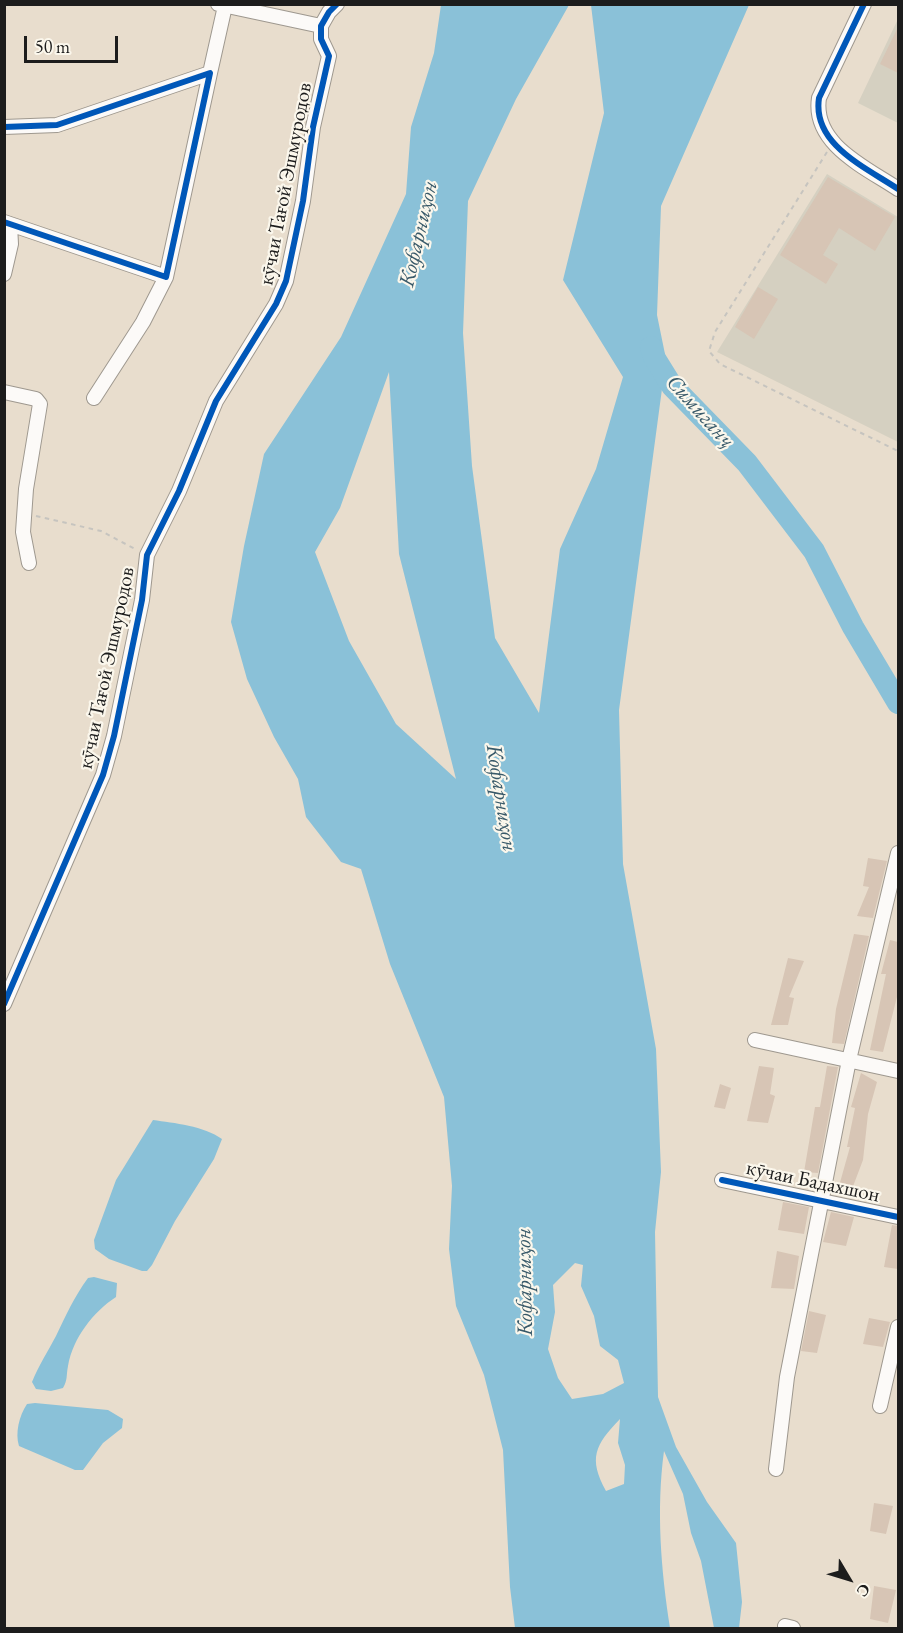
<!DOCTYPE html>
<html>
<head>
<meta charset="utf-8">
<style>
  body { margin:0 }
  #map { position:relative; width:903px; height:1633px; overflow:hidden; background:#e8ddcd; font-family:"EB Garamond",serif }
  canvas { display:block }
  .frame { position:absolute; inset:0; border:6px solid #1c1c1c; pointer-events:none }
  .north { position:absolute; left:819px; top:1549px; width:60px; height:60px; -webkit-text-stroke:4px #fbf7ec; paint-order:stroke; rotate:128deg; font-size:16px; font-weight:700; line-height:24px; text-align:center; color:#1c1c1c }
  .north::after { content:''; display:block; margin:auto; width:21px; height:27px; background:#1c1c1c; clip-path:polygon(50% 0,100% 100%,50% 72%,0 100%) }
  .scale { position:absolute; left:24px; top:36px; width:94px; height:27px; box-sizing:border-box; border:3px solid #1c1c1c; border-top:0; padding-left:8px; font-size:18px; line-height:21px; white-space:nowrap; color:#1c1c1c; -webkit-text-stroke:4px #fbf7ec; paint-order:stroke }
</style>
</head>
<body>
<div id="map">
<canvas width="903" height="1633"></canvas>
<div class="frame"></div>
<div class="north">С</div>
<div class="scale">50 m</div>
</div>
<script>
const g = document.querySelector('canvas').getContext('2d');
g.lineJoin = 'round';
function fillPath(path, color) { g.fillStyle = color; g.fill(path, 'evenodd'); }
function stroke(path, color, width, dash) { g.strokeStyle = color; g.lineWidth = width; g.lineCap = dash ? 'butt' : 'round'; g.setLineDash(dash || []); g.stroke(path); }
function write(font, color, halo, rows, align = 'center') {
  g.font = font + ' "EB Garamond",serif'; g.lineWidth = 4.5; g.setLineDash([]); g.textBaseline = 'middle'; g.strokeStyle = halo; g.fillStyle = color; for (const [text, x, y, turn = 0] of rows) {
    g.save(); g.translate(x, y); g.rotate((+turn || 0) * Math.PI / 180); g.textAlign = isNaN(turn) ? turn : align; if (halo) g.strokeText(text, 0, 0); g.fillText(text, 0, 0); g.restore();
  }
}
fillPath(new Path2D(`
  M 898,19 L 898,123 L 858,103 Z
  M 827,174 L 898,217 L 898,442 L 717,352 Z`), '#d5d0c1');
fillPath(new Path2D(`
  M 441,5 L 569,5 L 516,99 L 468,201 L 463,333 L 472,466 L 495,638 L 539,713 L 560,549 L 596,469 L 623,377 L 563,280 L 604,113 L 591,5 L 749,5 L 661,206 L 657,315 L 666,359 L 619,710 L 623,864 L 656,1049 L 661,1172 L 655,1232 L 658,1397 L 676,1447 L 707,1502 L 736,1543 L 742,1602 L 739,1628 L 714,1628 L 701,1561 L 691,1533 L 683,1494 L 664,1451 C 656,1510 661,1570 670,1628 L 515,1628 L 510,1587 L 503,1450 L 484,1375 L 456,1306 L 449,1249 L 452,1186 L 444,1097 L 390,964 L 361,869 L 341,862 L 306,817 L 298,779 L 274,737 L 247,679 L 231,622 L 244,546 L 264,454 L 341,337 L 406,194 L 411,127 L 434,53 ZM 389,372 L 399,554 L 456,779 L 396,724 L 349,641 L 315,552 L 340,508 ZM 575,1263 L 583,1265 L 581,1286 L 594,1316 L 600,1346 L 618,1360 L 624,1383 L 603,1394 L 572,1399 L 558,1378 L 548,1349 L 555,1312 L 553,1285 ZM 620,1419 L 618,1443 L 625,1465 L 624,1484 L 606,1491 C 588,1458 595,1445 620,1419 Z
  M 153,1120 C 174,1123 204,1126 222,1139 L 214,1159 L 175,1221 L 152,1265 L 147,1271 L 142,1271 L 109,1259 L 95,1249 L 94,1240 L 116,1180 Z
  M 94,1277 L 117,1283 L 116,1297 C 93,1312 73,1338 68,1366 C 66,1376 68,1379 63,1388 L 51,1391 L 36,1389 L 32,1382 C 39,1365 48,1351 56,1336 C 66,1315 74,1297 88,1278 Z
  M 35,1403 L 108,1410 L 123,1419 L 122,1428 L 103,1443 L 83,1470 L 75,1470 L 19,1446 C 15,1433 19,1416 27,1404 Z`), '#8ac1d8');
stroke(new Path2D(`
  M 651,347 L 654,357 L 672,386 L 747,463 L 814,551 L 853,627 L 898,703`), '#8ac1d8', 22);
fillPath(new Path2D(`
  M 898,27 L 898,73 L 880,64 Z
  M 828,177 L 895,217 L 875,251 L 839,228 L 823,255 L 838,264 L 826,284 L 780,255 Z
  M 758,287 L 778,299 L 754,339 L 735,327 Z
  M 868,858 L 887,861 L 873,918 L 857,916 L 869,887 L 863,886 Z
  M 854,934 L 869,936 L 844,1044 L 832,1043 L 836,1009 Z
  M 890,940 L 898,942 L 898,993 L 883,1052 L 870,1050 L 886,974 L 881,974 Z
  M 788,958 L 804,961 L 789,997 L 794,998 L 788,1025 L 771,1025 Z
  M 759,1066 L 774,1068 L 770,1094 L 775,1096 L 768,1123 L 747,1121 Z
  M 827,1066 L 838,1067 L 818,1173 L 804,1172 L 815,1107 L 820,1107 Z
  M 861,1073 L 877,1082 L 868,1114 L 863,1160 L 852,1189 L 839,1186 L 850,1147 L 847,1147 L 855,1108 L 851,1107 Z
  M 720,1084 L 731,1088 L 725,1109 L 714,1107 Z
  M 783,1202 L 809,1207 L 804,1234 L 778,1230 Z
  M 831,1212 L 854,1217 L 846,1246 L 823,1242 Z
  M 892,1225 L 898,1226 L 898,1269 L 884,1267 Z
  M 777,1251 L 799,1256 L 794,1289 L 771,1288 Z
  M 809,1311 L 826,1315 L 817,1353 L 801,1351 Z
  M 869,1318 L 890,1322 L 883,1347 L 863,1344 Z
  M 874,1503 L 893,1506 L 886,1534 L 870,1531 Z
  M 874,1586 L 896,1590 L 888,1623 L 870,1619 Z`), '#d7c5b5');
const minor = new Path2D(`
  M 218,4 L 321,26
  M 864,4 L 819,98 C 812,144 865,167 898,189
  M 210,73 L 225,6
  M 4,127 L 57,125 L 210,73 L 166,277 L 143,322 L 94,398
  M 4,222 L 166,277
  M 4,274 L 11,244 L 10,225
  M 4,392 L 36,399 L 40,404 L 26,489 L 23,532 L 29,563
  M 4,1004 L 103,775 L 114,736 L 142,600 L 147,555 L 179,491 L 216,401 L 276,304 L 286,281 L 303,201 L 313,127 L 329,56 L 321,39 L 321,26 L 329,12 L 337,4
  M 755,1040 L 898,1071
  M 722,1180 L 898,1217
  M 880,1406 L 898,1327
  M 776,1469 L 787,1377 L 849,1060 L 898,853
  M 785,1626 L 793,1628`);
stroke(minor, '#9e988f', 16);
stroke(new Path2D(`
  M 827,152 L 715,332 L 709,351 L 720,364 L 898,451
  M 36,516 L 101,531 L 135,549`), '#c6c4bf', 2, [4.5, 4.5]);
stroke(minor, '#fcfaf8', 14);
stroke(new Path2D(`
  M 864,4 L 819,98 C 812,144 865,167 898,189
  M 4,127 L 57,125 L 210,73 L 166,277 L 4,222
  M 4,1004 L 103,775 L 114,736 L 142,600 L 147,555 L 179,491 L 216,401 L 276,304 L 286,281 L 303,201 L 313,127 L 329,56 L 321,39 L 321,26 L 329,12 L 337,4
  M 722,1180 L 898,1217`), '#0057b8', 6);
write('21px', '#1c1c1c', '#fbf7ec', [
  ["кӯчаи Тағой Эшмуродов",286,184,-79],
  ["кӯчаи Тағой Эшмуродов",107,668,-78],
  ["кӯчаи Бадахшон",813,1182,12]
]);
write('italic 22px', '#385969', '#fbf7ec', [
  ["Кофарниҳон",419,234,-77],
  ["Симиганҷ",700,412,48],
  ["Кофарниҳон",501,798,81],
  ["Кофарниҳон",525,1282,-91]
]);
</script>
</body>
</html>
